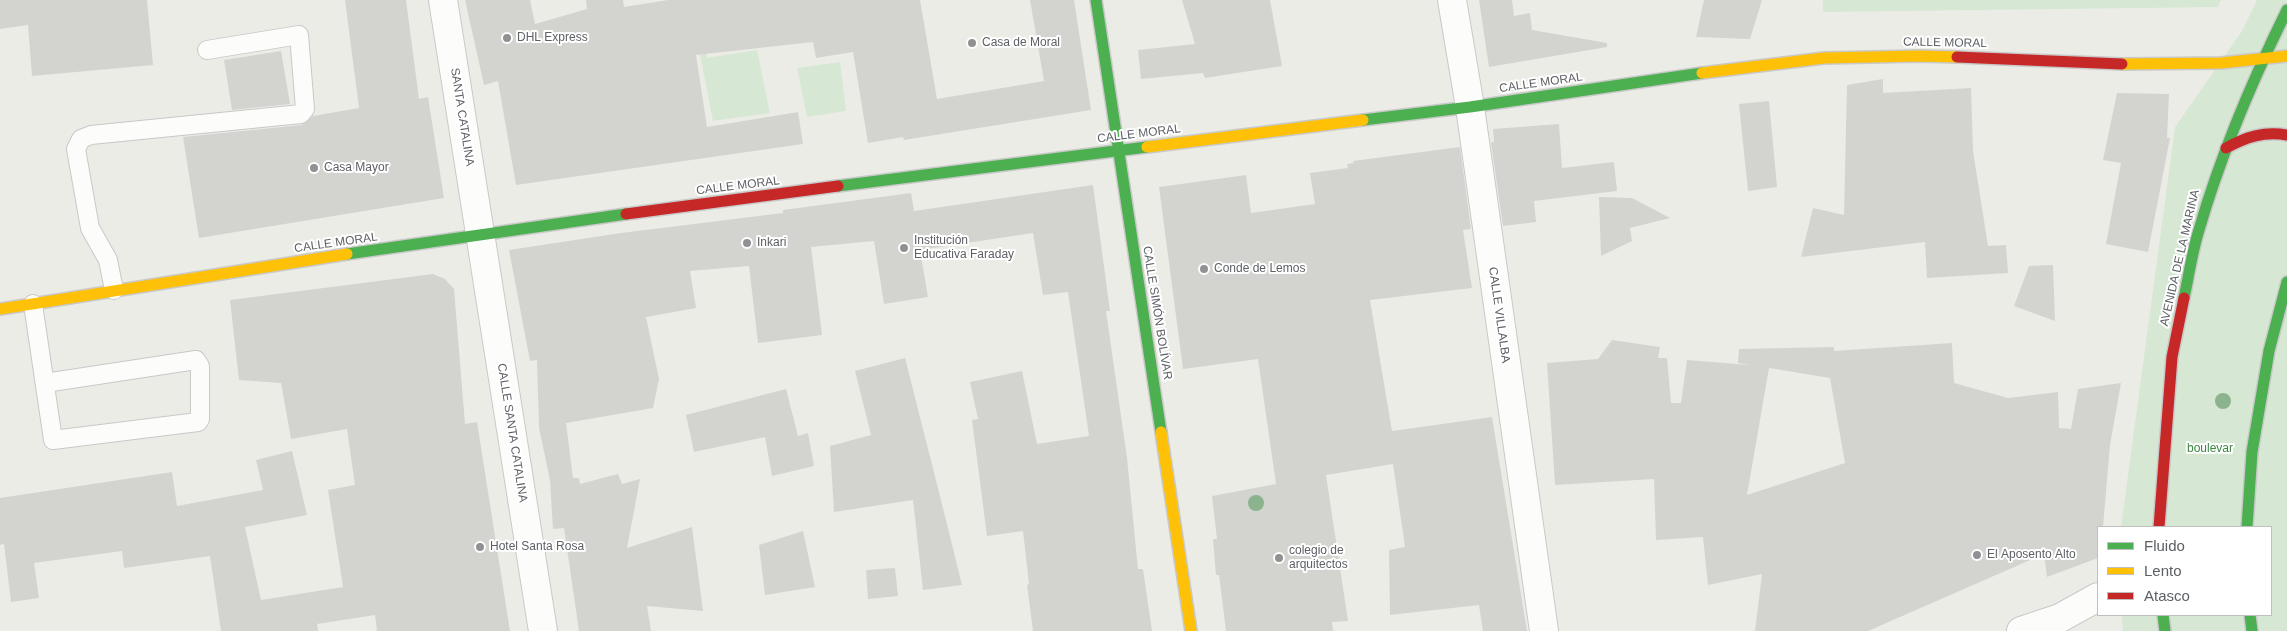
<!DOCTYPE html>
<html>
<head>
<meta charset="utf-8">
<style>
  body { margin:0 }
  #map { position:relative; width:2287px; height:631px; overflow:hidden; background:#ecece7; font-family:Helvetica,sans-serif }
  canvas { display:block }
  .legend { position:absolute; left:2097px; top:526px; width:175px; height:90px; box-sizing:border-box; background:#fff; border:1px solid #bebfc1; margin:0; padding:6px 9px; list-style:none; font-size:15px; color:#5d6065 }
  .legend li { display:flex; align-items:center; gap:10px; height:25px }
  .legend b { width:25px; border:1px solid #bebfc1 }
</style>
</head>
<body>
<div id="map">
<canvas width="2287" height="631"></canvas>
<ul class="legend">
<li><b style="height:6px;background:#4caf50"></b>Fluido</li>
<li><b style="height:6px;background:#ffc107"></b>Lento</li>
<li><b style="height:6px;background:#c62828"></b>Atasco</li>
</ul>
</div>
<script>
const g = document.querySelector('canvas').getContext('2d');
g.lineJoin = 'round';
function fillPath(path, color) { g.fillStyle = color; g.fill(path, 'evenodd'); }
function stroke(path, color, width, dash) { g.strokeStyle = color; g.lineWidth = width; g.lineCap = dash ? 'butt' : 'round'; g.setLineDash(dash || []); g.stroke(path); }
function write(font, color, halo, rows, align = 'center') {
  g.font = font + ' Helvetica,sans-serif'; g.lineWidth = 4; g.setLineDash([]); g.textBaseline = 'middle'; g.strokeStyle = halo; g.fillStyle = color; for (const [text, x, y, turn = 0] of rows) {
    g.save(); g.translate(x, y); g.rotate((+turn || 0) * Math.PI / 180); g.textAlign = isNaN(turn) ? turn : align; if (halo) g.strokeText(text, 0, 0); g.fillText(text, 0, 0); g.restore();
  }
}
fillPath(new Path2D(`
  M 1823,0 L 2221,0 L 2218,7 L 1823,12 Z
  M 2257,0 L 2287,0 L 2287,631 L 2123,631 L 2122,615 L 2271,615 L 2271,527 L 2121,527 L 2175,127 L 2242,31 Z
  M 706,43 L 707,58 L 757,50 L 770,113 L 713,121 L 698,44 Z
  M 840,62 L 846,111 L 807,117 L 797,68 Z`), '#d6e8d4');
fillPath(new Path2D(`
  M 0,0 L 147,0 L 153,65 L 32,76 L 28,25 L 0,29 Z
  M 345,0 L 406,0 L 419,99 L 428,97 L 444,198 L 199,238 L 183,137 L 302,125 L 313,116 L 359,108 Z
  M 465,0 L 530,0 L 535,24 L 587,9 L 586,0 L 623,0 L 624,7 L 668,0 L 920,0 L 937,99 L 1044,81 L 1030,0 L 1074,0 L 1091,110 L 904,140 L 903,137 L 868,143 L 853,52 L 816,58 L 813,42 L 696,55 L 707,127 L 798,112 L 803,144 L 516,185 L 498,81 L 484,85 Z
  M 1182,0 L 1270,0 L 1282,66 L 1205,78 L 1203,73 L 1141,79 L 1138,50 L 1195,44 Z
  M 1479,0 L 1512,0 L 1514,16 L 1530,13 L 1532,30 L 1607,43 L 1607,47 L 1489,67 Z
  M 1704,0 L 1762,0 L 1750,39 L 1696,37 Z
  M 281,51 L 290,104 L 232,110 L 224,60 Z
  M 1883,79 L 1883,93 L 1971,88 L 1973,151 L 1988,246 L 2006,245 L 2008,273 L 1927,278 L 1925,242 L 1801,257 L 1813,208 L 1844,215 L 1847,85 Z
  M 2117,93 L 2169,94 L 2167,138 L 2170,138 L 2148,252 L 2106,244 L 2121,163 L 2103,160 Z
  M 1769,101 L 1777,187 L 1748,191 L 1739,104 Z
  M 1559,124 L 1562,168 L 1614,162 L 1617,191 L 1534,201 L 1536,222 L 1503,226 L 1491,142 L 1494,142 L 1493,129 Z
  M 1460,147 L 1471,229 L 1463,230 L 1472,288 L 1370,300 L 1392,431 L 1492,417 L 1527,631 L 1483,631 L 1479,605 L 1390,615 L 1389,550 L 1405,547 L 1393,464 L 1326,475 L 1348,621 L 1332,622 L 1333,631 L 1226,631 L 1219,575 L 1216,575 L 1213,539 L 1217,539 L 1212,496 L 1276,484 L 1258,359 L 1183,369 L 1159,187 L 1246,175 L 1251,213 L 1315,204 L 1310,173 L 1348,168 L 1347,164 L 1354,163 L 1353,161 Z
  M 1093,185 L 1110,311 L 1106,311 L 1127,458 L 1138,569 L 1143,569 L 1152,631 L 1033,631 L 1027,585 L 1029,584 L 1023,531 L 987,536 L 972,420 L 978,419 L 970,382 L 1022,371 L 1037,444 L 1089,436 L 1068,292 L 1043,295 L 1033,233 L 920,250 L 928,297 L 884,304 L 874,241 L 811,247 L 822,335 L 758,343 L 749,266 L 690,271 L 696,308 L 646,317 L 659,379 L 653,408 L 566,423 L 573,478 L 579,478 L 580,484 L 618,474 L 622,484 L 640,479 L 627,548 L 692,527 L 703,611 L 647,606 L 651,631 L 579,631 L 564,528 L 553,529 L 550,480 L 539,428 L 537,360 L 530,361 L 509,250 L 621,233 L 783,213 L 783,210 L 911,193 L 914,211 Z
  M 1599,197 L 1632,198 L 1670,218 L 1630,228 L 1632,241 L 1601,256 Z
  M 2053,265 L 2055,321 L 2014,306 L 2029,266 Z
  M 433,274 L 445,279 L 454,289 L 465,424 L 477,422 L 510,631 L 377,631 L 375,615 L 317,624 L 318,631 L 221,631 L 210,556 L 124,568 L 122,551 L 34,563 L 39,598 L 11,602 L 4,544 L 0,545 L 0,498 L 172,472 L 177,506 L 263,490 L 256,460 L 292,451 L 307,515 L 245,527 L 261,600 L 343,587 L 328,490 L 355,485 L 347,429 L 291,439 L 281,383 L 239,380 L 230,300 Z
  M 1612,340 L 1660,347 L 1658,358 L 1667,358 L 1671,403 L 1681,403 L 1687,360 L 1750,365 L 1738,363 L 1739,349 L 1834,347 L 1834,351 L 1952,343 L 1954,383 L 2008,398 L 2058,392 L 2059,428 L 2071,429 L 2078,389 L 2121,383 L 2110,445 L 2103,527 L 2098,527 L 2098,558 L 2047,577 L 2044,554 L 1868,631 L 1755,631 L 1762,574 L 1708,585 L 1703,537 L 1656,540 L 1654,479 L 1555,485 L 1547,363 L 1598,359 ZM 1769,368 L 1830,378 L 1845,463 L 1747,495 Z
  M 905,358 L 940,496 L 962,585 L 923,590 L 913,500 L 834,512 L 830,446 L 871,435 L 855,371 Z
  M 786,389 L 798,436 L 808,433 L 814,466 L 772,476 L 765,437 L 694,452 L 686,415 Z
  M 803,531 L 815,587 L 765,595 L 759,545 Z
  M 895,568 L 898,596 L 868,599 L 866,570 Z`), '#d3d3d0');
const lane = new Path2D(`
  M 114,290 L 108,260 L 90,228 L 76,149 L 81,139 L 91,135 L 301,114 L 305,109 L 299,35 L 207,50
  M 33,304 L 53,440 L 198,422 L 200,419 L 200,366 L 196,360 L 45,383`);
const street = new Path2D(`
  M 443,0 L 543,631
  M 1452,0 L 1470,107 L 1544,631
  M 2021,631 L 2060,618 L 2098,597`);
const fast = new Path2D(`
  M 1096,0 L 1161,432
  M 1363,120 L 1470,107 L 1702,73
  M 838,186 L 1147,147
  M 347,254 L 626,214
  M 2184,298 C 2189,275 2192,252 2199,230 C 2221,154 2252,81 2287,10
  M 2247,527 L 2252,452 L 2269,351 L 2287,282
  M 2163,615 L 2165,631
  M 2250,615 L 2252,631`);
const slow = new Path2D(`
  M 2122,64 L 2221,63 L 2287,56
  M 1702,73 L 1824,58 L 1919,56 L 1957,57
  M 1147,147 L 1363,120
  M 0,309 L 347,254
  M 1161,432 L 1191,631`);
const jam = new Path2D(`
  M 1957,57 L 2122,64
  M 2226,148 C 2246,137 2264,131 2287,135
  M 626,214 L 838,186
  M 2159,527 L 2172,357 L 2184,298`);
stroke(lane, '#c8c8c8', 20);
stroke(street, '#c8c8c8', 30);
stroke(fast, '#c9c9c9', 14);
stroke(slow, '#c9c9c9', 14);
stroke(jam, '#c9c9c9', 14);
stroke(lane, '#fcfcfb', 18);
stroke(street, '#fcfcfb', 28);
stroke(fast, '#4caf50', 11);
stroke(slow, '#ffc107', 11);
stroke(jam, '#c62828', 11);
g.fillStyle = '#8bb38d';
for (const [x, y] of [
  [2223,401],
  [1256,503]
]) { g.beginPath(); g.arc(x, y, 8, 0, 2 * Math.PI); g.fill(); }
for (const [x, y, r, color] of [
  [507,38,5,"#8f9192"],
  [972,43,5,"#8f9192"],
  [314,168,5,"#8f9192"],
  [747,243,5,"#8f9192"],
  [904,248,5,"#8f9192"],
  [1204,269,5,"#8f9192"],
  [480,547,5,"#8f9192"],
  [1977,555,5,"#8f9192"],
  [1279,558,5,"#8f9192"]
]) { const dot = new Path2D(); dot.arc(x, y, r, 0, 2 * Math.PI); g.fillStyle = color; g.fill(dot); stroke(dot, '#fff', 2); }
write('12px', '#5d6065', '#fff', [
  ["DHL Express",517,38],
  ["Casa de Moral",982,43],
  ["Casa Mayor",324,168],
  ["Institución",914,241],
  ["Educativa Faraday",914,255],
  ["Inkari",757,243],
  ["Conde de Lemos",1214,269],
  ["Hotel Santa Rosa",490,547],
  ["colegio de",1289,551],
  ["arquitectos",1289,565],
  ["El Aposento Alto",1987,555]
], 'left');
write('12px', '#5d6065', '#fff', [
  ["CALLE MORAL",1945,43,1],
  ["CALLE MORAL",1541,83,-8],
  ["SANTA CATALINA",462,117,81],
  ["CALLE MORAL",1139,134,-7],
  ["CALLE MORAL",738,186,-7],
  ["CALLE MORAL",336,243,-8],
  ["AVENIDA DE LA MARINA",2180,258,-77],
  ["CALLE SIMÓN BOLÍVAR",1157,313,81],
  ["CALLE VILLALBA",1499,315,82],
  ["CALLE SANTA CATALINA",512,433,81]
]);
write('12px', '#3c8543', '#fff', [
  ["boulevar",2210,449]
]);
</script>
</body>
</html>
